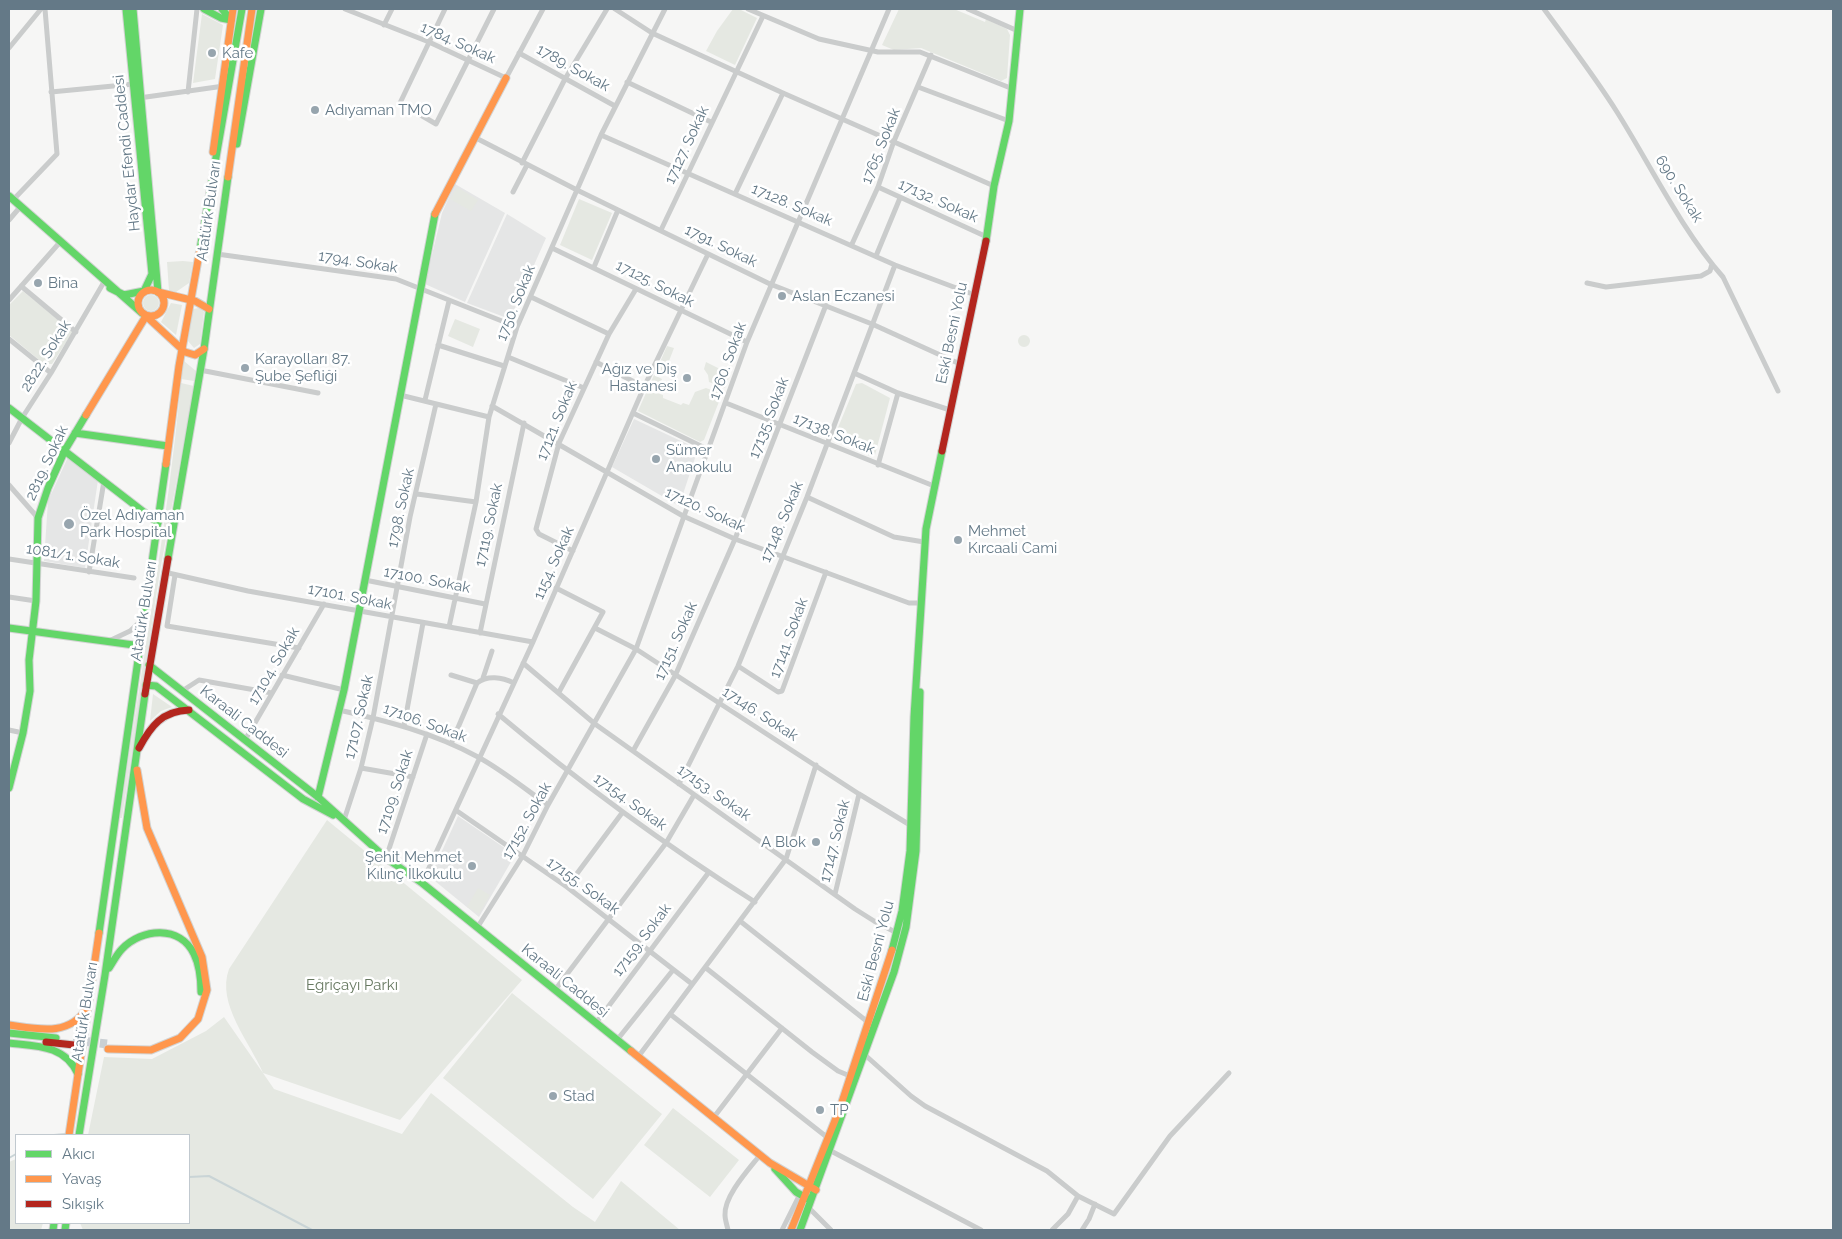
<!DOCTYPE html>
<html>
<head>
<meta charset="utf-8">
<style>
  body { margin:0 }
  #map { position:relative; width:1842px; height:1239px; overflow:hidden; background:#f6f6f5; font-family:Raleway,sans-serif }
  canvas { display:block }
  .frame { position:absolute; inset:0; border:10px solid #647987; pointer-events:none }
  .legend { position:absolute; left:15px; top:1134px; width:175px; height:90px; box-sizing:border-box; background:#fff; border:1px solid #c1c9cf; margin:0; padding:6px 9px; list-style:none; font-size:15px; color:#647987 }
  .legend li { display:flex; align-items:center; gap:10px; height:25px }
  .legend b { width:25px; border:1px solid #c1c9cf }
</style>
</head>
<body>
<div id="map">
<canvas width="1842" height="1239"></canvas>
<div class="frame"></div>
<ul class="legend">
<li><b style="height:6px;background:#63d668"></b>Akıcı</li>
<li><b style="height:6px;background:#ff974d"></b>Yavaş</li>
<li><b style="height:6px;background:#b3261e"></b>Sıkışık</li>
</ul>
</div>
<script>
const g = document.querySelector('canvas').getContext('2d');
g.lineJoin = 'round';
function fillPath(path, color) { g.fillStyle = color; g.fill(path, 'evenodd'); }
function stroke(path, color, width, dash) { g.strokeStyle = color; g.lineWidth = width; g.lineCap = dash ? 'butt' : 'round'; g.setLineDash(dash || []); g.stroke(path); }
function write(font, color, halo, rows, align = 'center') {
  g.font = font + ' Raleway,sans-serif'; g.lineWidth = 5; g.setLineDash([]); g.textBaseline = 'middle'; g.strokeStyle = halo; g.fillStyle = color; for (const [text, x, y, turn = 0] of rows) {
    g.save(); g.translate(x, y); g.rotate((+turn || 0) * Math.PI / 180); g.textAlign = isNaN(turn) ? turn : align; if (halo) g.strokeText(text, 0, 0); g.fillText(text, 0, 0); g.restore();
  }
}
fillPath(new Path2D(`
  M 455,184 L 505,213 L 465,302 L 425,284 L 442,213 Z
  M 507,214 L 546,238 L 511,317 L 507,318 L 467,303 Z
  M 634,419 L 698,449 L 679,506 L 612,467 Z
  M 68,457 L 98,480 L 85,568 L 44,561 L 48,501 Z
  M 458,816 L 515,855 L 479,917 L 430,877 Z`), '#e5e6e6');
fillPath(new Path2D(`
  M 733,9 L 739,9 L 757,18 L 735,65 L 706,51 L 717,31 Z
  M 899,9 L 954,9 L 985,22 L 986,19 L 1007,29 L 1010,35 L 1007,78 L 1001,81 L 921,48 L 894,50 L 882,45 Z
  M 202,14 L 223,25 L 215,79 L 193,83 Z
  M 457,187 L 478,200 L 471,211 L 450,199 Z
  M 579,199 L 612,213 L 592,260 L 560,245 Z
  M 183,261 L 193,262 L 189,283 L 176,292 L 169,291 L 167,262 Z
  M 23,291 L 73,332 L 52,364 L 44,364 L 9,335 L 9,305 Z
  M143 303a8 8 0 1 1 16 0a8 8 0 1 1-16 0Z
  M 171,303 L 182,305 L 176,335 L 161,322 Z
  M 199,308 L 204,312 L 200,344 L 194,348 L 188,341 L 193,309 Z
  M 455,319 L 480,329 L 473,347 L 448,336 Z
  M1018 341a6 6 0 1 1 12 0a6 6 0 1 1-12 0Z
  M 667,346 L 674,348 L 664,374 L 656,371 Z
  M 184,361 L 196,371 L 194,381 L 181,379 Z
  M 706,362 L 730,374 L 725,388 L 709,382 L 708,375 L 704,369 Z
  M 654,375 L 662,379 L 657,393 L 663,395 L 663,398 L 681,405 L 683,403 L 689,405 L 695,392 L 706,388 L 722,394 L 704,440 L 700,442 L 638,411 Z
  M 181,383 L 194,386 L 160,571 L 122,818 L 120,818 C 140,673 167,529 181,383 Z
  M 862,383 L 890,398 L 875,455 L 872,457 L 838,441 L 835,435 L 856,384 Z
  M 153,694 L 172,707 L 161,711 L 150,721 Z
  M 327,820 L 522,980 L 400,1120 L 263,1073 L 274,1089 L 402,1134 L 431,1093 L 573,1207 L 595,1222 L 621,1181 L 680,1230 L 83,1230 L 80,1223 L 189,1223 L 189,1135 L 88,1135 L 104,1057 L 152,1059 L 206,1031 L 224,1017 L 263,1073 C 250,1042 216,1004 229,969 Z
  M 478,888 L 490,895 L 479,914 L 467,907 Z
  M 512,993 L 662,1114 L 593,1199 L 443,1078 Z
  M 673,1108 L 739,1160 L 710,1197 L 644,1145 Z
  M 16,1159 L 16,1223 L 43,1223 L 41,1230 L 9,1230 L 9,1162 Z`), '#e5e8e2');
stroke(new Path2D(`
  M 54,1135 L 66,1134
  M 9,1158 L 16,1154
  M 189,1177 L 209,1176 L 312,1230`), '#c9d4d6', 2);
stroke(new Path2D(`
  M 73,1040 L 107,1044`), '#cad0d4', 9, [9, 4.5]);
const fast = new Path2D(`
  M 133,9 L 158,292
  M 204,9 L 221,18 L 231,20
  M 222,9 L 231,20
  M 237,144 L 261,9
  M 9,196 L 142,313
  M 986,241 L 994,186 L 1009,121 L 1020,9
  M 200,249 L 242,9
  M 110,288 L 124,295 L 144,291 L 152,274 L 126,9
  M 9,408 L 158,523
  M 75,433 L 168,446
  M 168,559 L 204,349 L 228,177
  M 9,628 L 141,646
  M 149,665 L 318,797 L 386,858 L 422,883 L 631,1051
  M 146,685 L 156,686 L 303,799 L 333,815
  M 9,788 L 23,733 L 30,691 L 29,660 L 36,601 L 38,518 L 48,488 L 65,450 L 86,415
  M 318,797 L 344,690 L 435,214
  M 99,933 L 166,464
  M 892,950 L 902,911 L 910,851 L 914,717 L 926,529 L 942,451
  M 109,968 C 113,962 117,954 122,949 C 142,928 180,925 194,954 C 200,966 201,978 201,992
  M 9,1033 L 56,1038
  M 9,1043 C 37,1046 65,1045 78,1074
  M 79,1135 L 105,975 L 145,694
  M 775,1169 L 796,1192 L 808,1199
  M 53,1230 L 54,1223
  M 65,1230 L 66,1223
  M 800,1230 L 894,972 L 906,927 L 916,851 L 920,692`);
const slow = new Path2D(`
  M 213,152 L 233,9
  M 228,177 L 252,9
  M 435,214 L 506,78
  M138 303a13 13 0 1 1 26 0a13 13 0 1 1-26 0Z
  M 158,292 L 195,301 L 209,309
  M 146,316 L 185,352 L 195,355 L 204,349
  M 86,415 L 146,316
  M 166,464 L 179,366 L 200,249
  M 9,1025 C 38,1029 69,1037 87,1008
  M 108,1049 L 151,1050 L 180,1038 L 198,1019 L 207,990 L 202,957 L 147,828 L 137,770
  M 631,1051 L 770,1163 L 816,1190
  M 69,1135 L 99,933
  M 791,1230 L 840,1108 L 892,950`);
const jam = new Path2D(`
  M 942,451 L 986,241
  M 145,694 L 168,559
  M 139,748 C 151,726 162,711 189,710
  M 46,1042 L 74,1045`);
stroke(fast, '#d2d3d3', 9);
stroke(slow, '#d2d3d3', 9);
stroke(jam, '#d2d3d3', 9);
stroke(new Path2D(`
  M 345,9 L 429,42 L 506,78 L 543,9
  M 445,9 L 400,103 L 436,124 L 494,9
  M 615,9 L 652,33 L 783,93 L 994,186
  M 748,9 L 819,39 L 878,52 L 920,52 L 1013,89
  M 968,9 L 1018,31
  M 1544,9 C 1569,43 1595,77 1617,112 C 1651,166 1681,229 1723,277 L 1778,391
  M 384,25 L 392,9
  M 9,48 L 41,9
  M 519,53 L 615,106
  M 627,82 L 711,122
  M 918,87 L 1009,121
  M 51,92 L 134,84
  M 188,92 L 197,9
  M 139,98 L 224,86
  M 601,135 L 895,265 L 975,295
  M 476,138 L 577,190 L 770,284 L 872,324 L 960,364
  M 522,163 L 565,79 L 607,9
  M 878,187 L 987,237
  M 513,192 L 527,165
  M 735,194 L 783,93
  M 13,200 L 57,154 L 45,9
  M 9,220 L 21,206
  M 661,230 L 763,16
  M 852,244 L 878,187 L 894,141 L 931,55
  M 552,248 L 747,342
  M 217,254 L 396,279 L 517,327
  M 876,256 L 900,198
  M 594,267 L 618,210
  M 1587,283 L 1606,287 L 1701,276 L 1710,271 L 1712,264
  M 21,286 L 76,332
  M 531,297 L 609,334
  M 9,300 L 61,241
  M 9,339 L 51,373
  M 438,345 L 504,366
  M 508,357 L 584,388
  M 596,362 L 644,387
  M 200,370 L 318,393
  M 854,373 L 898,393 L 950,410
  M 400,395 L 489,417
  M 425,400 L 449,301
  M 726,403 L 934,486
  M 492,406 L 683,516 L 735,539 L 909,603 L 922,603
  M 633,413 L 707,449
  M 9,443 L 22,418 L 51,373 L 104,282
  M 878,465 L 898,393
  M 9,485 L 38,518
  M 417,494 L 476,502
  M 807,497 L 894,537 L 924,542
  M 573,551 L 539,534 L 536,529 L 559,443 L 609,334 L 636,289
  M 9,559 L 134,578
  M 89,572 L 104,481
  M 164,572 L 248,591 L 533,642
  M 175,575 L 167,626 L 299,648
  M 365,580 L 485,604
  M 556,588 L 603,612 L 559,692
  M 9,597 L 36,601
  M 449,627 L 476,502 L 489,417 L 517,327 L 601,135 L 665,9
  M 595,628 L 636,649 L 859,794 L 910,825
  M 480,633 L 524,423
  M 109,641 L 130,631 L 143,619
  M 523,663 L 595,724 L 855,909 L 874,921 L 897,933
  M 738,666 L 778,692 L 782,691 L 826,572
  M 282,675 L 344,690
  M 451,675 L 477,683 C 487,675 502,677 514,683
  M 483,678 L 492,651
  M 182,691 L 199,680 L 272,693
  M 339,710 C 387,721 434,733 478,757 C 502,770 525,789 548,805
  M 498,714 C 580,783 665,845 755,902
  M 404,726 L 423,623
  M 9,730 L 23,733
  M 245,740 L 324,604
  M 451,744 L 477,683
  M 633,751 L 675,676 L 735,539 L 826,305
  M 361,768 L 413,777
  M 679,784 L 738,666 L 807,497 L 895,265
  M 457,811 L 567,887 L 692,984
  M 344,820 L 361,768 L 373,718 L 410,517 L 436,404
  M 386,858 L 427,734
  M 422,883 L 533,642 L 644,387 L 708,254
  M 567,887 L 622,813
  M 835,894 L 859,794
  M 740,921 L 869,1023
  M 477,928 L 522,857 L 548,805 L 636,649 L 747,342 L 889,9
  M 706,968 L 812,1052 L 838,1071 L 850,1076
  M 555,990 L 666,843 L 694,795
  M 670,1014 L 828,1138
  M 596,1023 L 709,872
  M 617,1040 L 673,970
  M 865,1055 L 911,1096 L 925,1106 L 1047,1171 L 1078,1196 L 1114,1214 L 1170,1136 L 1229,1073
  M 638,1057 L 786,859 L 816,765
  M 714,1117 L 782,1028
  M 831,1151 L 981,1230
  M 809,1208 L 831,1230
  M 728,1230 C 727,1225 725,1220 725,1215 C 724,1196 749,1169 760,1155
  M 782,1230 L 800,1194
  M 1052,1230 L 1068,1214 L 1078,1196
  M 1082,1230 L 1089,1219 L 1095,1204`), '#cacccc', 5);
stroke(fast, '#63d668', 7);
stroke(slow, '#ff974d', 7);
stroke(jam, '#b3261e', 7);
for (const [x, y, r, color] of [
  [212,53,5,"#97a5ae"],
  [315,110,5,"#97a5ae"],
  [38,283,5,"#97a5ae"],
  [782,296,5,"#97a5ae"],
  [245,368,5,"#97a5ae"],
  [687,378,5,"#97a5ae"],
  [656,459,5,"#97a5ae"],
  [69,524,6,"#97a5ae"],
  [958,540,5,"#97a5ae"],
  [816,842,5,"#97a5ae"],
  [472,866,5,"#97a5ae"],
  [553,1096,5,"#97a5ae"],
  [820,1110,5,"#97a5ae"]
]) { const dot = new Path2D(); dot.arc(x, y, r, 0, 2 * Math.PI); g.fillStyle = color; g.fill(dot); stroke(dot, '#fff', 2); }
write('15px', '#647987', '#fff', [
  ["1784. Sokak",458,43,24],
  ["1789. Sokak",573,68,29],
  ["17127. Sokak",687,145,-65],
  ["1765. Sokak",881,146,-68],
  ["Haydar Efendi Caddesi",127,153,-96],
  ["690. Sokak",1679,189,58],
  ["17132. Sokak",938,201,24],
  ["17128. Sokak",792,205,23],
  ["Atatürk Bulvarı",209,211,-82],
  ["1791. Sokak",721,246,26],
  ["1794. Sokak",358,262,9],
  ["17125. Sokak",655,284,27],
  ["1750. Sokak",516,303,-68],
  ["Eski Besni Yolu",952,333,-78],
  ["2822. Sokak",46,356,-58],
  ["1760. Sokak",728,361,-70],
  ["17135. Sokak",769,418,-69],
  ["17121. Sokak",557,421,-68],
  ["17138. Sokak",834,434,22],
  ["2819. Sokak",47,463,-65],
  ["1798. Sokak",401,508,-78],
  ["17120. Sokak",705,510,25],
  ["17148. Sokak",782,522,-67],
  ["17119. Sokak",489,525,-78],
  ["1081/1. Sokak",73,556,9],
  ["1154. Sokak",554,563,-66],
  ["17100. Sokak",427,580,11],
  ["17101. Sokak",350,597,11],
  ["Atatürk Bulvarı",144,611,-81],
  ["17141. Sokak",789,638,-70],
  ["17151. Sokak",676,641,-66],
  ["17104. Sokak",274,666,-60],
  ["17146. Sokak",760,714,33],
  ["17107. Sokak",359,717,-77],
  ["Karaali Caddesi",244,722,38],
  ["17106. Sokak",425,723,20],
  ["17109. Sokak",395,792,-72],
  ["17153. Sokak",714,793,35],
  ["17154. Sokak",630,802,36],
  ["17152. Sokak",527,821,-61],
  ["17147. Sokak",835,841,-76],
  ["17155. Sokak",583,886,36],
  ["17159. Sokak",642,940,-53],
  ["Eski Besni Yolu",876,951,-75],
  ["Karaali Caddesi",565,981,39],
  ["Atatürk Bulvarı",85,1012,-81]
]);
write('15px', '#647987', '#fff', [
  ["Kafe",222,53],
  ["Adıyaman TMO",325,110],
  ["Bina",48,283],
  ["Aslan Eczanesi",792,296],
  ["Karayolları 87.",255,359],
  ["Şube Şefliği",255,376],
  ["Ağız ve Diş",677,369,"right"],
  ["Hastanesi",677,386,"right"],
  ["Sümer",666,450],
  ["Anaokulu",666,467],
  ["Özel Adıyaman",80,515],
  ["Park Hospital",80,532],
  ["Mehmet",968,531],
  ["Kırcaali Cami",968,548],
  ["A Blok",806,842,"right"],
  ["Şehit Mehmet",462,857,"right"],
  ["Kılınç İlkokulu",462,874,"right"],
  ["Stad",563,1096],
  ["TP",830,1110]
], 'left');
write('15px', '#667860', '#fff', [
  ["Eğriçayı Parkı",352,985]
]);
</script>
</body>
</html>
